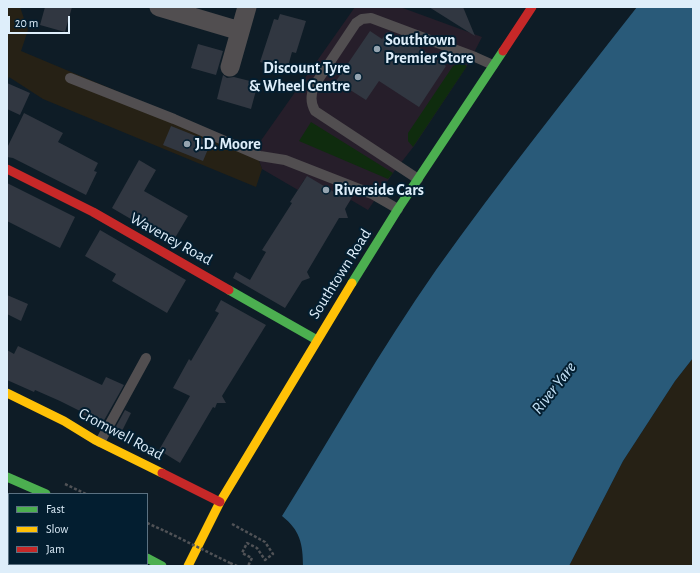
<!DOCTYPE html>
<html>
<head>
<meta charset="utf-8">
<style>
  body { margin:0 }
  #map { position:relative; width:700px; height:573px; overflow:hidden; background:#0e1c26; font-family:"Alegreya Sans",sans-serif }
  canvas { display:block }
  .frame { position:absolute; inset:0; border:8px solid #deeefa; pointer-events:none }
  .legend { position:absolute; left:8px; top:493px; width:140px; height:72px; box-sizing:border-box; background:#031e30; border:1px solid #5b7181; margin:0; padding:5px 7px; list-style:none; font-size:12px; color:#deeefa }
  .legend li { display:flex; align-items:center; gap:8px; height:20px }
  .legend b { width:20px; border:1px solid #5b7181 }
  .scale { position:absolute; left:8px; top:16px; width:62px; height:18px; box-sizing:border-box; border:2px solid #deeefa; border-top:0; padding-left:5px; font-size:12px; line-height:14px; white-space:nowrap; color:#deeefa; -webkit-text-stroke:3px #031e30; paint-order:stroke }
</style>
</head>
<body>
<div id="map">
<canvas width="700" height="573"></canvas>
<div class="frame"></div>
<ul class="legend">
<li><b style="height:5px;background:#4caf50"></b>Fast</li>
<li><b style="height:5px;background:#ffc107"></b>Slow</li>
<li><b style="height:5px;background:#c62828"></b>Jam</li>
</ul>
<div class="scale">20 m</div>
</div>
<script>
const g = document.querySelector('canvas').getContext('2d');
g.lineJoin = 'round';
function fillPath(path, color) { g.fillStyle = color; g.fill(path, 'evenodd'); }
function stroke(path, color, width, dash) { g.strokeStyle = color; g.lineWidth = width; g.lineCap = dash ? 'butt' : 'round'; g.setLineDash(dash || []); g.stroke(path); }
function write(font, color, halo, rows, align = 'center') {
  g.font = font + ' "Alegreya Sans",sans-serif'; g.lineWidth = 4; g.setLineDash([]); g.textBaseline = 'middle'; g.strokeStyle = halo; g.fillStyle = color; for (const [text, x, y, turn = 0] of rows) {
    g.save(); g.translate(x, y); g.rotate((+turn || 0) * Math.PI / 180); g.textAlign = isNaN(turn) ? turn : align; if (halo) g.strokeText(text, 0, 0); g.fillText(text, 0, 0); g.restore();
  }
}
fillPath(new Path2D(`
  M 355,7 L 400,7 L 482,37 L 467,66 L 414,146 L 393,173 L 368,210 L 351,200 L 347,205 L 304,180 L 298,190 L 262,169 L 255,149 Z`), '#261e2a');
fillPath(new Path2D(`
  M 7,7 L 20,7 L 28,30 L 21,51 L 255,149 L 262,169 L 256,187 L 43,99 L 9,77 L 7,82 Z
  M 693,358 L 693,566 L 569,566 L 623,461 L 675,381 Z`), '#262115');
fillPath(new Path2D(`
  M 461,63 L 467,66 L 413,147 L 408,141 L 408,133 L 453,66 Z
  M 311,122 L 393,173 L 388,179 L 299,141 Z`), '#0f2c0e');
fillPath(new Path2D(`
  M 637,7 L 693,7 L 693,358 L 675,381 L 623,461 L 569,566 L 303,566 C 303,544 300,530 282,516 C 333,434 380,350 436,270 C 500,180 569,94 637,7 Z`), '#295a79');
fillPath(new Path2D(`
  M 45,7 L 72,7 L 65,32 L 40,25 Z
  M 429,7 L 463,7 L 475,36 Z
  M 280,14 L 306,21 L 296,53 L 292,52 L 287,70 L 260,62 L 274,19 L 278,20 Z
  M 370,31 L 382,39 L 387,32 L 402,42 L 405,38 L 446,66 L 419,107 L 379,81 L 366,100 L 336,81 Z
  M 198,44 L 223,51 L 216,75 L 191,68 Z
  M 223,75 L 227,78 L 234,77 L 258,83 L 251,109 L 217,99 Z
  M 7,83 L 30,93 L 20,115 L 7,109 Z
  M 24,113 L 63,133 L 58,142 L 98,163 L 94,171 L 97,172 L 86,195 L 13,158 L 7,157 L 7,148 Z
  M 171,126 L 211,142 L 203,161 L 163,145 Z
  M 139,160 L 156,170 L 144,191 L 188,216 L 172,243 L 112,208 Z
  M 307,176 L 334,192 L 337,188 L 352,197 L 345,209 L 348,218 L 339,218 L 307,272 L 310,278 L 302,281 L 285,308 L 233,278 L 236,272 L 250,280 L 266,252 L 262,250 L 292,203 L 290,202 Z
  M 7,183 L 75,217 L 60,248 L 7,221 Z
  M 100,230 L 186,280 L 167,313 L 112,281 L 116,274 L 85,256 Z
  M 7,295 L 28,304 L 21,321 L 7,314 Z
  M 221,300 L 266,325 L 222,396 L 226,403 L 217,403 L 215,408 L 213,407 L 180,463 L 159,450 L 190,396 L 173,388 L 189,359 L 191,361 L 219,313 L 215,311 Z
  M 18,346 L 102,385 L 106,377 L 124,385 L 102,424 L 83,415 L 84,413 L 60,401 L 35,390 L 34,392 L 7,380 L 7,350 L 14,354 Z
  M 125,410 L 131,413 L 121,433 L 114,430 Z`), '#313741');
stroke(new Path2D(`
  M 65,484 L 86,494
  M 147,523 L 165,531
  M 232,524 L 265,542 L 273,554 L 265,560 L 257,548 L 247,543 L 242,553 L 252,558 L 248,566
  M 230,563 L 237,566`), '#505256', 2.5, [3, 2]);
stroke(new Path2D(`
  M 70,78 L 174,119 L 260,156 L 285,160 L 372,194 L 398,209
  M 418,179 L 315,111 C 310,102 311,95 314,86 L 356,23 L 362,19 L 371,18 L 475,57 L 493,65
  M 100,442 L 146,358`), '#514e50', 10);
stroke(new Path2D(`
  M 159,7 L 240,31
  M 230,67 L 247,7`), '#514e50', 19);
stroke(new Path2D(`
  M 352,283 L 398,209 L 503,51
  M 229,290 L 317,340
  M 7,477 L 46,494
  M 7,509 L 9,510
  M 147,558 L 162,566`), '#4caf50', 9);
stroke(new Path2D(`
  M 7,393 L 64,421 L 95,440 L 162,473
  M 188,566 L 220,502 L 352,283`), '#ffc107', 9);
stroke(new Path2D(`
  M 503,51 L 532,7
  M 7,169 L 93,212 L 229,290
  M 162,473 L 220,502`), '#c62828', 9);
stroke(new Path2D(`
  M 165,531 L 230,563`), '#505256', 2.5, [3, 2]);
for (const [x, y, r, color] of [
  [377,49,4,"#95a4b0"],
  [358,77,4,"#95a4b0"],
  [187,144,4,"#95a4b0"],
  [326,190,4,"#95a4b0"]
]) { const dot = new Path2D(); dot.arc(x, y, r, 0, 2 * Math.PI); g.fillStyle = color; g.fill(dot); stroke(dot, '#031e30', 1.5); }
write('bold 16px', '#deeefa', '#031e30', [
  ["Southtown",385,40],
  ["Premier Store",385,58],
  ["Discount Tyre",350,68,"right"],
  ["& Wheel Centre",350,86,"right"],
  ["J.D. Moore",195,144],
  ["Riverside Cars",334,190]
], 'left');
write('16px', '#deeefa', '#031e30', [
  ["Waveney Road",171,239,29],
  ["Southtown Road",340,274,-58],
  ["Cromwell Road",121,434,28]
]);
write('italic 17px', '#c5e3f8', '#031e30', [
  ["River Yare",554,388,-52]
]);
</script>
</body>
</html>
